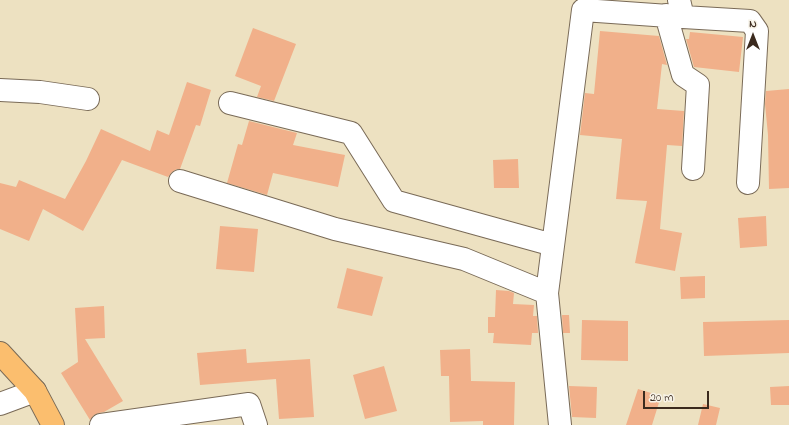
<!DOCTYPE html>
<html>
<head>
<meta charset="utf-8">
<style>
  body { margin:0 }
  #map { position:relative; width:789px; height:425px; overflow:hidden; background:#ede1c1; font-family:"Indie Flower",sans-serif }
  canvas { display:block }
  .north { position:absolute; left:733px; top:16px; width:40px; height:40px; -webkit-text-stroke:3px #f7f3e8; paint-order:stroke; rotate:0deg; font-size:11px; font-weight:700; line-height:16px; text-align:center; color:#3b2a1e }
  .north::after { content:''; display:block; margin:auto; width:14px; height:18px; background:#3b2a1e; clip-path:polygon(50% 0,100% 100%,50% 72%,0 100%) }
  .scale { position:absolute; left:643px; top:391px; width:66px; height:18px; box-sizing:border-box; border:2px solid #3b2a1e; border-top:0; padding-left:5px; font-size:12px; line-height:14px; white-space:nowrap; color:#3b2a1e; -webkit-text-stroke:3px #f7f3e8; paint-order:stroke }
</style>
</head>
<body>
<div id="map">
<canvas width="789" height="425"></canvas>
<div class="north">N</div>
<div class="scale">20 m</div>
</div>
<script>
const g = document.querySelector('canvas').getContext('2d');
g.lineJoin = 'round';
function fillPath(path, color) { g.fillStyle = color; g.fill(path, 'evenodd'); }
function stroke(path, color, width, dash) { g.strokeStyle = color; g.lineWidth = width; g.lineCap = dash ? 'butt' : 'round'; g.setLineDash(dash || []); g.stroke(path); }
fillPath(new Path2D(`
  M 253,28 L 296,44 L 274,101 L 257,97 L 261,86 L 235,76 Z
  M 600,31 L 659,36 L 667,65 L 662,64 L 657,109 L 684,111 L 682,146 L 667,145 L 660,229 L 682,233 L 675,271 L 635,263 L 647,201 L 616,199 L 622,139 L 580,135 L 585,93 L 594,94 Z
  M 690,32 L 743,37 L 739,72 L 694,67 L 686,39 L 689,39 Z
  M 187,82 L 211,90 L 200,126 L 196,125 L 180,169 L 177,169 L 172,172 L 168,177 L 122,160 L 83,231 L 43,209 L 29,241 L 0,229 L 0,183 L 16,187 L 19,180 L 65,199 L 86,161 L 101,129 L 150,151 L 157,130 L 169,135 Z
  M 789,89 L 789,188 L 769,189 L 768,135 L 765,104 L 766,91 Z
  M 249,121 L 297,133 L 293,145 L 345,155 L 338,187 L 273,173 L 267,195 L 227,183 L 238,144 L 242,145 Z
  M 518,159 L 519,188 L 494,188 L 493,160 Z
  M 766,216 L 767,246 L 740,248 L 738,218 Z
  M 220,226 L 258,229 L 254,272 L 216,269 Z
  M 347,268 L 383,277 L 372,316 L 337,308 Z
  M 705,276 L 705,298 L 681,299 L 680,277 Z
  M 496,290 L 509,291 L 514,293 L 513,304 L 534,305 L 533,316 L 537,316 L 538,333 L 532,333 L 531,345 L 493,343 L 494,333 L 488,333 L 488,317 L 495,317 Z
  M 104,306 L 105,338 L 85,339 L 123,401 L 104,412 L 99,413 L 94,415 L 90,420 L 61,373 L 78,362 L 75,308 Z
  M 562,315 L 569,315 L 570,333 L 563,333 Z
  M 582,320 L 628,321 L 628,361 L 581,360 Z
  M 789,320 L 789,353 L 704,356 L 703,322 Z
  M 246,349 L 247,363 L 310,359 L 314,417 L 279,419 L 276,379 L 200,385 L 197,353 Z
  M 470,349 L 471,381 L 515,382 L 514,425 L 483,425 L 483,421 L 450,422 L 449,376 L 441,376 L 440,350 Z
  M 384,366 L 397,411 L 365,419 L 353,375 Z
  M 569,386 L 597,387 L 596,418 L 572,417 Z
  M 789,386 L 789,405 L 771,405 L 770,387 Z
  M 638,389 L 661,396 L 652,425 L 626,425 Z
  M 703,404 L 720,408 L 716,425 L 698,425 Z`), '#f1b08a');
const minor = new Path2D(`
  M 666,15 L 683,75 L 698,85 L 693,169
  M 683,17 L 750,21 L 757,31 L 748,183
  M 0,90 L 40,92 L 88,99
  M 230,103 L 351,133 L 394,201 L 553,245
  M 180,181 L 335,229 L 464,259 L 547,293
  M 0,404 L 35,391
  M 101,425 L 249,404 L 256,425
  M 560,425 L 547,293 L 583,10 L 683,17 L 679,0`);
const major = new Path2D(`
  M 0,353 L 35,391 L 53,425`);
stroke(minor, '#796a57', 24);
stroke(major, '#796a57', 24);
stroke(minor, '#fff', 22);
stroke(major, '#fbbe6e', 22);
</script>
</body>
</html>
